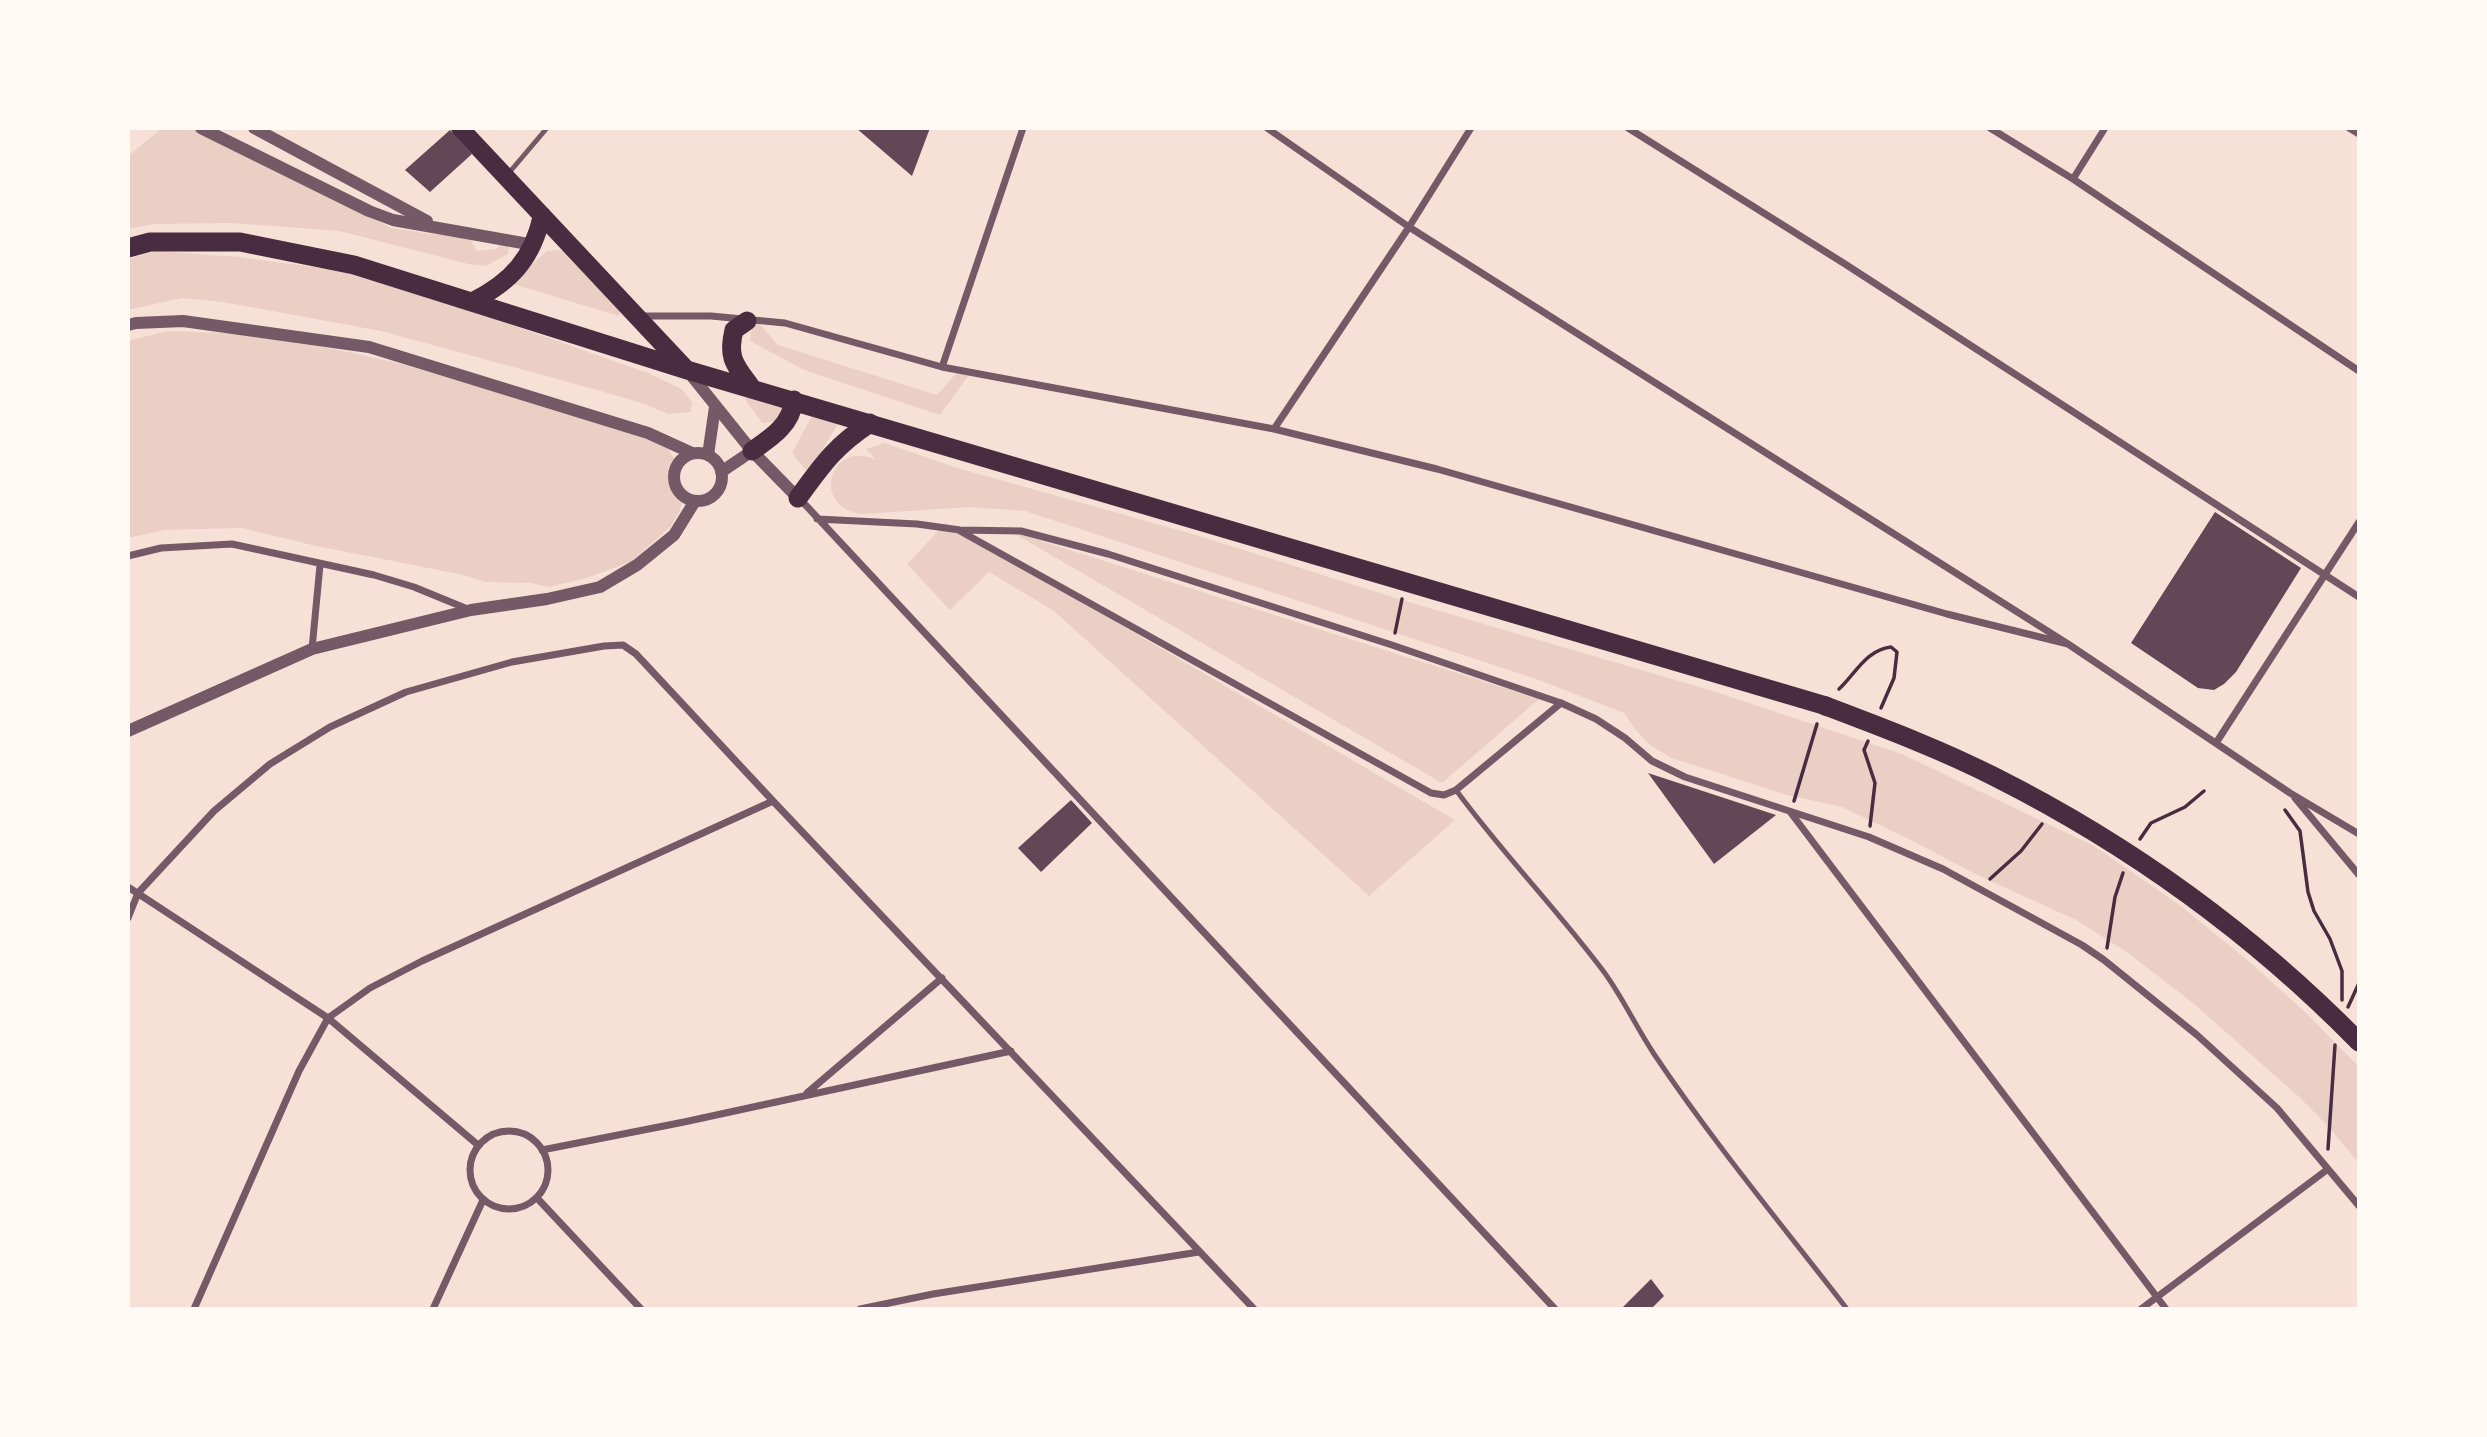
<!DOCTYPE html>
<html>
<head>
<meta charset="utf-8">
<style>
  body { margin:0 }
  #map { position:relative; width:2487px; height:1437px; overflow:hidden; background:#f7e1d7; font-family:"Open Sans",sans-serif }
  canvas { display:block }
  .frame { position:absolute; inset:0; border:130px solid #fffaf5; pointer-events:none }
</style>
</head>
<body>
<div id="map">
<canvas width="2487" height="1437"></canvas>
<div class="frame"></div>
</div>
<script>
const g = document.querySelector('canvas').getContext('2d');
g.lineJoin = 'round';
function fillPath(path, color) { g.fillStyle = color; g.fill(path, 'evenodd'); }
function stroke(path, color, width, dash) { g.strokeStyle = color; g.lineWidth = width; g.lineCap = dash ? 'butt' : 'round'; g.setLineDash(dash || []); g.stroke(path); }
fillPath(new Path2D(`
  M 162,128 L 210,128 L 391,228 L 431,234 L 468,236 L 477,251 L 497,249 L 501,241 L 509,243 L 508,254 L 486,266 L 468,264 L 340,231 L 232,223 L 154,224 L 128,229 L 128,156 Z
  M 558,250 L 572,252 L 622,308 L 619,316 L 510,283 L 547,251 Z
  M 155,251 L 239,257 L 336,270 L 421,293 L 648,373 L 682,389 L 692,403 L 691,412 L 668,414 L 642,403 L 597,390 L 381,331 L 294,315 L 223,302 L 182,298 L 128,310 L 128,259 Z
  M 757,321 L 778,345 L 937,395 L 960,369 L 971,372 L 940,415 L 804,370 L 750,341 L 751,332 Z
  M 167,331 L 253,334 L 353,353 L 401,364 L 658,438 L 668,448 L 675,460 L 683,495 L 680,510 L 672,525 L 632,561 L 590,577 L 549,587 L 531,583 L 486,582 L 459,574 L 316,546 L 242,528 L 164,530 L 128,538 L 128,341 Z
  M 748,392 L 787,404 L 776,422 L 762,423 L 745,399 Z
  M 813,414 L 841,419 L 808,473 L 792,453 Z
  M 885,443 L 954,467 L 1196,535 L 1402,600 L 1713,691 L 1902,754 L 2094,846 L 2178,904 L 2245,958 L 2303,1010 L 2359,1067 L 2359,1163 L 2325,1123 L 2298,1096 L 2194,1004 L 2128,953 L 2076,920 L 1975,874 L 1913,841 L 1842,807 L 1787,795 L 1672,758 L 1651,746 L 1635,729 L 1624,713 L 1536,679 L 1025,511 L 970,507 L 863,514 C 809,508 830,438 876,460 L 866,449 Z
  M 946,523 L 1455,820 L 1369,896 L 1054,611 L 989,572 L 950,610 L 907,564 Z
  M 1010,531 L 1539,699 L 1442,783 Z`), '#ebcfc5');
fillPath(new Path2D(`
  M 856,128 L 930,128 L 912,176 Z
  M 450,130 L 472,154 L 430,192 L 405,170 Z
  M 2215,512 L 2301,568 L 2236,672 L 2224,684 L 2214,690 L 2198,688 L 2131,643 Z
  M 1648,773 L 1776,815 L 1714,864 Z
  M 1071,800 L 1092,823 L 1041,872 L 1018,848 Z
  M 1651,1279 L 1664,1296 L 1651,1309 L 1621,1309 Z`), '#644757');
stroke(new Path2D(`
  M 1395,633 L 1402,599
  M 1839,689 C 1856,673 1866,650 1891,647 L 1897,652 L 1894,678 L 1881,708
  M 1868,741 L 1864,750 L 1875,783 L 1870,826
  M 1794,801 L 1817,724
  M 2285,810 L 2300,831 L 2308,892 L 2314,911 L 2330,939 L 2342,971 L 2342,1000
  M 2140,839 L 2151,823 L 2185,807 L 2204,791
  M 1990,879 L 2021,851 L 2042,824
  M 2107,948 L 2115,897 L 2123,873
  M 2348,1007 L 2359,983
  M 2328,1149 L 2335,1045`), '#4a2c40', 3.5);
stroke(new Path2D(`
  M 508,174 L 547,128
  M 1456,790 C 1502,853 1557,909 1604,972 C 1623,998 1636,1027 1654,1054 C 1713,1142 1782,1225 1847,1309`), '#755966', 5);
stroke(new Path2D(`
  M 1267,128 L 1409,227 L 2068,644 L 2290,793 L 2359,834
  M 1628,128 L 1845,264 L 2359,597
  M 1990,128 L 2073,179 L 2359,371
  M 2349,128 L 2359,134
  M 2073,179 L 2105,128
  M 640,316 L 711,316 L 785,323 L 942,367 L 1274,429 L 1437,469 L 1947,614 L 2068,644
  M 942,367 L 1023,128
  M 1274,429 L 1409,227 L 1471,128
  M 799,498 L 1555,1309
  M 817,519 L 917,524 L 960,530 L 1021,531 L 1108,554 L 1392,645 L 1561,703 L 1596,719 L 1625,738 L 1652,761 L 1685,777 L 1869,837 L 1943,869 L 2082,945 L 2104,960 L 2197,1035 L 2277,1108 L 2359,1206
  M 960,531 L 1431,793 L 1444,795 L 1456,790 L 1561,703
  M 128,556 L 161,548 L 232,544 L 374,575 L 414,587 L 470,610
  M 312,649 L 320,565
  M 2216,743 L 2359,522
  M 2295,798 L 2359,875
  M 1791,813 L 2166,1309
  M 128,887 L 328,1018 L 478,1145
  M 128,918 L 138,893 L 214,811 L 270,764 L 330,727 L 406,692 L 512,662 L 604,646 L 623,645 L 636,654 L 773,801 L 1254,1309
  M 807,1093 L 942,978
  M470 1170a39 39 0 1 1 78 0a39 39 0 1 1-78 0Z
  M 542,1150 L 684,1122 L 1011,1051
  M 537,1198 L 641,1309
  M 194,1309 L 299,1071 L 328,1018 L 370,988 L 422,961 L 773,801
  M 433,1309 L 483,1200
  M 860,1309 L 933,1294 L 1199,1252
  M 2141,1309 L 2328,1169`), '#755966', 7);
stroke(new Path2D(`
  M 201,128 L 369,211 L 393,220 L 534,245
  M 254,128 L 427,221
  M 128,325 L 136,323 L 183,321 L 369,347 L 648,433 L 692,453
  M 687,370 L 752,451 L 798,498
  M674 477a24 24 0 1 1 48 0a24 24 0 1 1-48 0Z
  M 708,455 L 715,407
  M 721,472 L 752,451
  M 128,731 L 312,649 L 471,610 L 547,599 L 600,587 L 637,565 L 674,535 L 695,501`), '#755966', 12);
stroke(new Path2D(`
  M 460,128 L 687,370
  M 473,301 C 511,282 533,258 542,215`), '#4a2c40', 18);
stroke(new Path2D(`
  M 128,248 L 150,242 L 240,242 L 354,265 L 687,370 L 1823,705 C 1881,727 1940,749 1995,777 C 2130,845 2253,934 2359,1042
  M 747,321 L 734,330 C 727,358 735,365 751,387
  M 752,451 C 772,437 791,425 794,400
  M 798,498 C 823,464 834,447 870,423`), '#4a2c40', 19);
</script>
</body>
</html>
